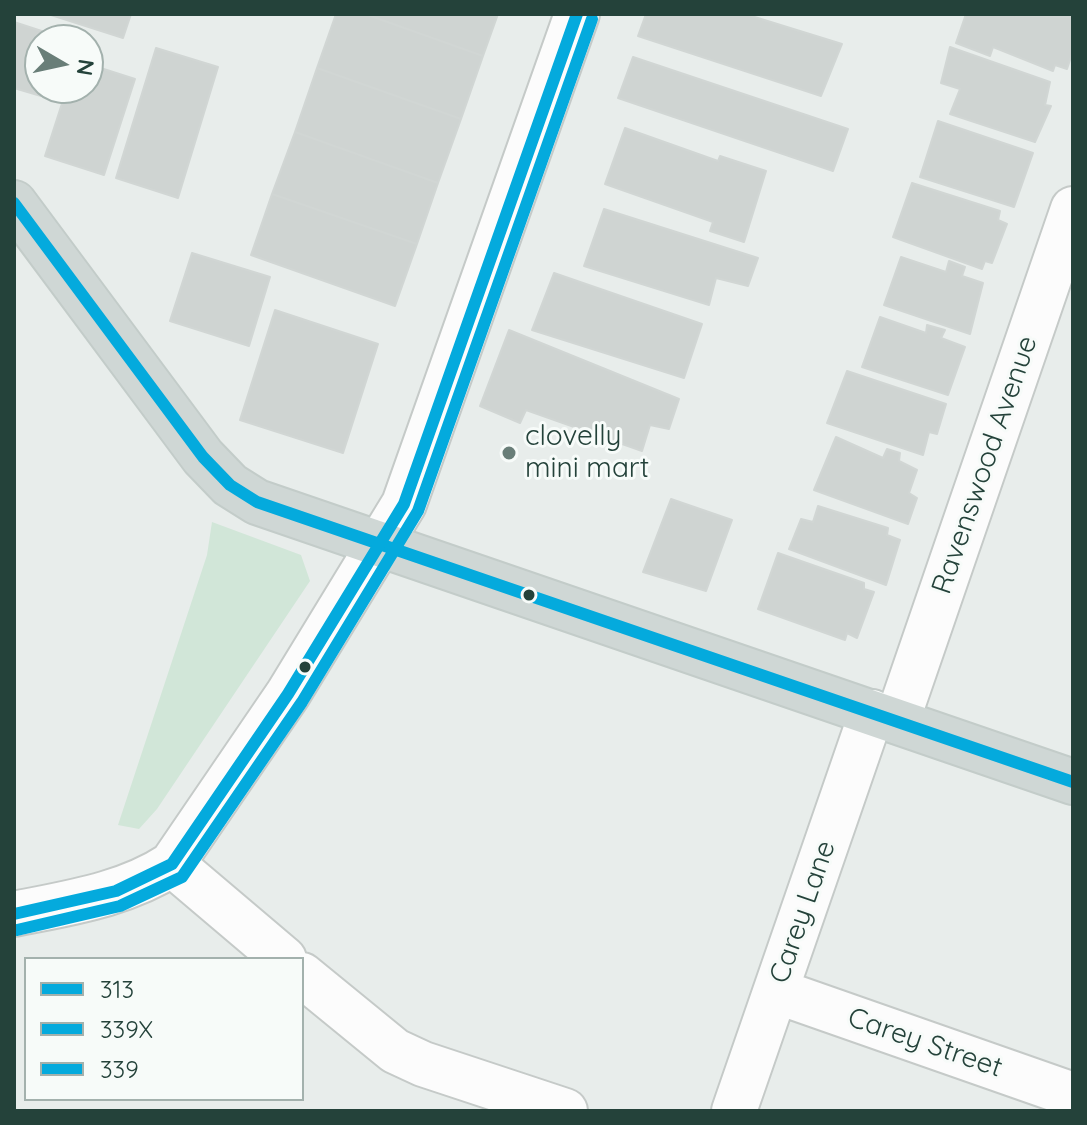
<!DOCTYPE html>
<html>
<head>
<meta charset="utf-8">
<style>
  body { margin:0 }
  #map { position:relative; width:1087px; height:1125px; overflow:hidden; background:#e8edeb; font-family:Quicksand,sans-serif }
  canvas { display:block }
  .frame { position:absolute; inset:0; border:16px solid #24423a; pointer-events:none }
  .legend { position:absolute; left:24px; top:957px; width:280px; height:144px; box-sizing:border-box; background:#f7fbf9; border:2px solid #a3b1ad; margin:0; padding:10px 14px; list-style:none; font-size:24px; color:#24423a }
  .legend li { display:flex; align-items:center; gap:16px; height:40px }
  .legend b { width:40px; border:2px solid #a3b1ad }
  .north { position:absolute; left:24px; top:24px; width:80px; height:80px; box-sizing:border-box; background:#f7fbf9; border:2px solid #a3b1ad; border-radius:50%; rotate:99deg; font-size:22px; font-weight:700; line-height:32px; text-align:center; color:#24423a }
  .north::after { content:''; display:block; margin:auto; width:28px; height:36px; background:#697e78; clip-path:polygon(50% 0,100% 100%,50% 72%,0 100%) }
</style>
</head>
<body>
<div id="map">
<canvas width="1087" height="1125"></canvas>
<div class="frame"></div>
<ul class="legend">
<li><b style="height:10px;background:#04aadd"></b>313</li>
<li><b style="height:10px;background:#04aadd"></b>339X</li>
<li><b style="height:10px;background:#04aadd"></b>339</li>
</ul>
<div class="north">N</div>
</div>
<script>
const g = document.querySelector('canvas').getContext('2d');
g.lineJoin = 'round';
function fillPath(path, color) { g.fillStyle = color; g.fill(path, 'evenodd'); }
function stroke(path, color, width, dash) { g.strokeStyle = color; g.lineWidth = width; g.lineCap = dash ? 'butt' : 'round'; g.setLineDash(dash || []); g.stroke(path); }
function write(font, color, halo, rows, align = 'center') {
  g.font = font + ' Quicksand,sans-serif'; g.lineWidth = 6; g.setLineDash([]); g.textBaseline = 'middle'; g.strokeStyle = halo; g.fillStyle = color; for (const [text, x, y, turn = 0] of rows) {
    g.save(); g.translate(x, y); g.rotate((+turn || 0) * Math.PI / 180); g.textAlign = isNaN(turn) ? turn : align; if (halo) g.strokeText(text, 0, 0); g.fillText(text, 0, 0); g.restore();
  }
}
fillPath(new Path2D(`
  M 212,522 L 301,555 L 310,581 L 157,809 L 139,829 L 118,825 L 207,555 Z`), '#d1e6d8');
const building = new Path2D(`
  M 48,14 L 131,14 L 123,38 Z
  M 336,14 L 365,14 L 483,56 L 461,119 L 317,68 Z
  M 365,14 L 498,14 L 483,56 Z
  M 646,14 L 745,14 L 842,44 L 821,96 L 638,36 Z
  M 966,14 L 1073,17 L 1073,51 L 1067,69 L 1055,65 L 1053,71 L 993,47 L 990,56 L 956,43 Z
  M 14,22 L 60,37 L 59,40 L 40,40 L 41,96 L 14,88 Z
  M 950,47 L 1050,82 L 1045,105 L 1051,106 L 1035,142 L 950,114 L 960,89 L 941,83 Z
  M 156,48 L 218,67 L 178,198 L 116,178 Z
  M 633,57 L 848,129 L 833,171 L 618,98 Z
  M 88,64 L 135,79 L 104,175 L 45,156 L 67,88 L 88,88 Z
  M 317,68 L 461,119 L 438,183 L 295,132 Z
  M 938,121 L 1033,153 L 1014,207 L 920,177 Z
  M 625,128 L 718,161 L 720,156 L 766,171 L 744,242 L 710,231 L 713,222 L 605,184 Z
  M 295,132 L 438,183 L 417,244 L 272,194 Z
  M 912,183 L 1000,211 L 998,220 L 1007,224 L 992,263 L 985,261 L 982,269 L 893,237 Z
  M 272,194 L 417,244 L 395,306 L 251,255 Z
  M 604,209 L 758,258 L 748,286 L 716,278 L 709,305 L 584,266 Z
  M 192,253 L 270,277 L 249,346 L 170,321 Z
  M 901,257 L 946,272 L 949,261 L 965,267 L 962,276 L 983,283 L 970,334 L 884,305 Z
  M 554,273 L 702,324 L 684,378 L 532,330 Z
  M 275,310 L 378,344 L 343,453 L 240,420 Z
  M 880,317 L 926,333 L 927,325 L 945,330 L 941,338 L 965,347 L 948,395 L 862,367 Z
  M 509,330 L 679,399 L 669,429 L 650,425 L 642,451 L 526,410 L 520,423 L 480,406 Z
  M 847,371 L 946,404 L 937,434 L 929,432 L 923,455 L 827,423 Z
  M 836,437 L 883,458 L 887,449 L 900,453 L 899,461 L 917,470 L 909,493 L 917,498 L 908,524 L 814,490 Z
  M 671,499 L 732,520 L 706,591 L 643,572 Z
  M 818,506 L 888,528 L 887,535 L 900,540 L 886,585 L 789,549 L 801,519 L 813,522 Z
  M 778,553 L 864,583 L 864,589 L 874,592 L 857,638 L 847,633 L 845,640 L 758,609 Z`);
fillPath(building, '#cfd4d2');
stroke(building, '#d1d6d4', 2);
const minor = new Path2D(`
  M 897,721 L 1073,209
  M 172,864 L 284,959
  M 14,914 C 68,903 125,895 172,864 L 288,694 L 404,504 L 577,14
  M 302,975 L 395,1051 L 423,1064 L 565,1111
  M 776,991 L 1073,1095
  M 734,1111 L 872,712`);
const major = new Path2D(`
  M 14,203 L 203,457 L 230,485 L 257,502 L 1073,782`);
stroke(minor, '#c5cac8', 48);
stroke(major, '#c3ccc9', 48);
stroke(minor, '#fcfcfc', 44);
stroke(major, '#cfd7d5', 44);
stroke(new Path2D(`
  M 14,203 L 203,457 L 230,485 L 257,502 L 1073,782`), '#04aadd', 12);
stroke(new Path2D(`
  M 14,914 L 116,891 L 172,864 L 288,694 L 404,504 L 577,14`), '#04aadd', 12);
stroke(new Path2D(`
  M 17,930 L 120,906 L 182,877 L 302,702 L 418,511 L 592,19`), '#04aadd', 12);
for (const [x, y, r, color] of [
  [509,453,8,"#697e78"],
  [529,595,7,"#24423a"],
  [305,667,7,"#24423a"]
]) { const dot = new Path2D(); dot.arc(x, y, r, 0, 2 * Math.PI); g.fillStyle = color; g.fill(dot); stroke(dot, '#f7fbf9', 3); }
write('28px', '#24423a', '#f7fbf9', [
  ["clovelly",525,437],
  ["mini mart",525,469]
], 'left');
write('28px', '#24423a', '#f7fbf9', [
  ["Ravenswood Avenue",985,465,-71],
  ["Carey Lane",803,912,-71],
  ["Carey Street",925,1043,19]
]);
</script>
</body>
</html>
